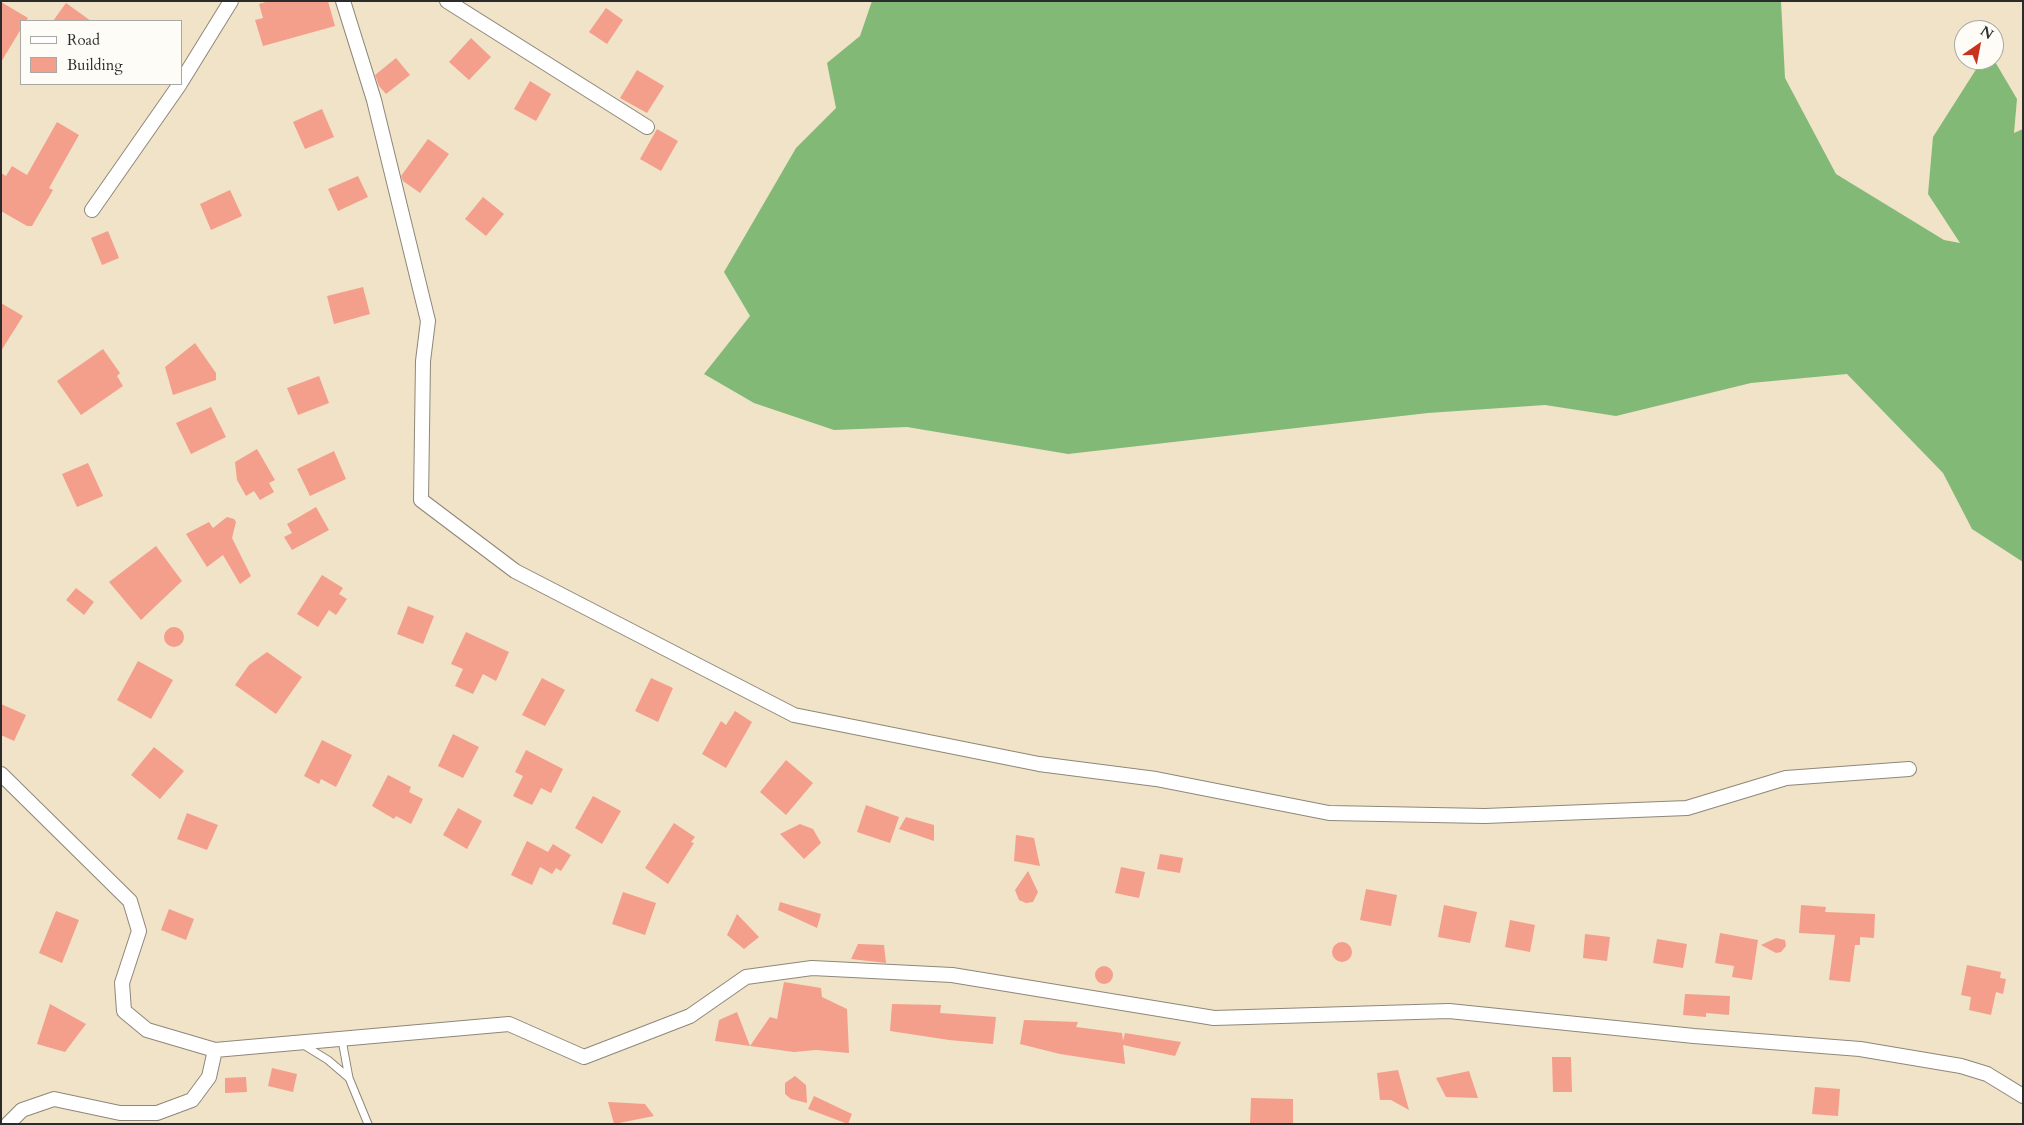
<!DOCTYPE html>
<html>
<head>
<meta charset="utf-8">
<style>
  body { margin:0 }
  #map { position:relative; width:2024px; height:1125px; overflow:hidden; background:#f1e3c7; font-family:Cardo,serif }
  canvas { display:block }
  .frame { position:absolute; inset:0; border:2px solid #2b2b2b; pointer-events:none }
  .legend { position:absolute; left:20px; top:20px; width:162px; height:65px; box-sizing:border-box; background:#fdfcf7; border:1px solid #a9a8a5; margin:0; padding:6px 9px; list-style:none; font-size:15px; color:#2b2b2b }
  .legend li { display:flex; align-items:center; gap:10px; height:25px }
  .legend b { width:25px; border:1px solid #a9a8a5 }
  .north { position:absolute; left:1954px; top:20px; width:50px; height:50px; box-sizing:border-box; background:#fdfcf7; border:1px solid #a9a8a5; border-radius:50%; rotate:33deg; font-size:14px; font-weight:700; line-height:20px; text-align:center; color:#2b2b2b }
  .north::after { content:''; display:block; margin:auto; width:18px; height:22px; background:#c8321e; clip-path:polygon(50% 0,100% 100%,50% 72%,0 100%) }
</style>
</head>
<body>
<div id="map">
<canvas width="2024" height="1125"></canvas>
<div class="frame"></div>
<ul class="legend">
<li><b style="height:6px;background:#fff"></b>Road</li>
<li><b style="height:14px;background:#f49e8c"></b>Building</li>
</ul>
<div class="north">N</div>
</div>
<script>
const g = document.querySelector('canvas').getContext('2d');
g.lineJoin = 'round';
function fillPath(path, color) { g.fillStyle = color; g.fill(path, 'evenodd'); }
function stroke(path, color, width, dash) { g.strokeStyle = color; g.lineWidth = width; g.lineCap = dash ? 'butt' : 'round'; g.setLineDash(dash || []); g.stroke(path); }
fillPath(new Path2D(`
  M 872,1 L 1781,1 L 1785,78 L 1836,174 L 1944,240 L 1960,243 L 1928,194 L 1933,137 L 1982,60 L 1994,60 L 2017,99 L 2014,133 L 2023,129 L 2023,562 L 1972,529 L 1943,473 L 1847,374 L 1751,383 L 1616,416 L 1545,405 L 1428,413 L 1068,454 L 907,427 L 834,430 L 754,403 L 704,374 L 750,316 L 724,272 L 796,148 L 836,108 L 827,63 L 860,36 Z`), '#83b976');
fillPath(new Path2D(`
  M 269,1 L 328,1 L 335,26 L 263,46 L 255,20 L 263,18 L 259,4 Z
  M 1,2 L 28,18 L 26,21 L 21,21 L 21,29 L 1,62 Z
  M 66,3 L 91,21 L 53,21 Z
  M 606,8 L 623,20 L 607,44 L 589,32 Z
  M 471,38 L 491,57 L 469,80 L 449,62 Z
  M 396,58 L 410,75 L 386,94 L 379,86 L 375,75 Z
  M 637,70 L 664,86 L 647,113 L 620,98 Z
  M 530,81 L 551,94 L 536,121 L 514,109 Z
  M 322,109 L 334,137 L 305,149 L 293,122 Z
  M 57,122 L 79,135 L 49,188 L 53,190 L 32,226 L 27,226 L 1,211 L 1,173 L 6,176 L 12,166 L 27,175 Z
  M 657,129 L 678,141 L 661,171 L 640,159 Z
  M 428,139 L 449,154 L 420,193 L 403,181 L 401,176 Z
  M 358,176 L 368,197 L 338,211 L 328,189 Z
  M 230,190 L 242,216 L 211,230 L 200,204 Z
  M 483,197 L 504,214 L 486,236 L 465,219 Z
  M 108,231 L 119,258 L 102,265 L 91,238 Z
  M 363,287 L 370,314 L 334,324 L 327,296 Z
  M 1,303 L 23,316 L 1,351 Z
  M 195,343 L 216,373 L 216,380 L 173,395 L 165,367 Z
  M 103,349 L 120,373 L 117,376 L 123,386 L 81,415 L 57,381 Z
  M 319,376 L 329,403 L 298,415 L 287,388 Z
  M 211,407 L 226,437 L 191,454 L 176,423 Z
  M 257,449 L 275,480 L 269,483 L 274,492 L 260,500 L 254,491 L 246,496 L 237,480 L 235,462 Z
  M 334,451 L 346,479 L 310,496 L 297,469 Z
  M 88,463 L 103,496 L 77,507 L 62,474 Z
  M 316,507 L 329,530 L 292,550 L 284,537 L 292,533 L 287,524 Z
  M 227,517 L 234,519 L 236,522 L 232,538 L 251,576 L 240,584 L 223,555 L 207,567 L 186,534 L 209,522 L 213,528 Z
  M 156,546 L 182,581 L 141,620 L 109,582 Z
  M 322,575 L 343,588 L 339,594 L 347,599 L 336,615 L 329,610 L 318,627 L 297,614 Z
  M 76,588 L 94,602 L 84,615 L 66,600 Z
  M 408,606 L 434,616 L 423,644 L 397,634 Z
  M164 637a10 10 0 1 1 20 0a10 10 0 1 1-20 0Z
  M 466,632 L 509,652 L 496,681 L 483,674 L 473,694 L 455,686 L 463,669 L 451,664 Z
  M 267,652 L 302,677 L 276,714 L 235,685 L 249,665 Z
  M 138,661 L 173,680 L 151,719 L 117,700 Z
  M 542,678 L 565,690 L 545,726 L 522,715 Z
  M 651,678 L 673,688 L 658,722 L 635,711 Z
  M 1,704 L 26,715 L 14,741 L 1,735 Z
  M 735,711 L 752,722 L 726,768 L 702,754 L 721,721 L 726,725 Z
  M 453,734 L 479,747 L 463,778 L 438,766 Z
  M 322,740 L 352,755 L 336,787 L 321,779 L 319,784 L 304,776 Z
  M 154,747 L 184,771 L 160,799 L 131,775 Z
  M 526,750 L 563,769 L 551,793 L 541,788 L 532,805 L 513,796 L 523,776 L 515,772 Z
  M 786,760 L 813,783 L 786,815 L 760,792 Z
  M 388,775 L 411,787 L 409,792 L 423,799 L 411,824 L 396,816 L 394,819 L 372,806 Z
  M 593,796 L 621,811 L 602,844 L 575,828 Z
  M 866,805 L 899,817 L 890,843 L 857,832 Z
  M 458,808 L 482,821 L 467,849 L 443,835 Z
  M 187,813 L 218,825 L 207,850 L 177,839 Z
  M 906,817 L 934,825 L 934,841 L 899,829 Z
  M 674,823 L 695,837 L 691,842 L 694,843 L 668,884 L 645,868 Z
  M 800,824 L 813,829 L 821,843 L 804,859 L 780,834 Z
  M 1016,835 L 1034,838 L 1040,866 L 1014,861 Z
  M 527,841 L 548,852 L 553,844 L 571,855 L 561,871 L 556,868 L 552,874 L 540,867 L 532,885 L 511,875 Z
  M 1160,854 L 1183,858 L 1180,873 L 1157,869 Z
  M 1121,867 L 1145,872 L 1139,898 L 1115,893 Z
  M 1028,871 L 1038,892 L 1033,902 L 1026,903 L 1019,900 L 1015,890 Z
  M 1366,889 L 1397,895 L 1391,926 L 1360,920 Z
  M 623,892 L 656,903 L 645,935 L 612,924 Z
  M 780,902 L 821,914 L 817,928 L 778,910 Z
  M 1444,905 L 1477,912 L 1470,943 L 1438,937 Z
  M 1801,905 L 1826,907 L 1825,912 L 1875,914 L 1874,938 L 1860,937 L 1860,945 L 1855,945 L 1850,982 L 1829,980 L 1835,935 L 1799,933 Z
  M 169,909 L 194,919 L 186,940 L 161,930 Z
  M 56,911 L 79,920 L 62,963 L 39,953 Z
  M 737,914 L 759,937 L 744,949 L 727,935 Z
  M 1510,920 L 1535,925 L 1530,952 L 1505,947 Z
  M 1720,933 L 1758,940 L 1752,980 L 1732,977 L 1734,966 L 1715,963 Z
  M 1585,934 L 1610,937 L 1607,961 L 1583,958 Z
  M 1776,938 L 1785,940 L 1786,946 L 1781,952 L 1776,953 L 1761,945 Z
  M 1657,939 L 1687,944 L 1683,968 L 1653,963 Z
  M1332 952a10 10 0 1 1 20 0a10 10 0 1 1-20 0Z
  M 858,944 L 884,945 L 886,963 L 851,959 Z
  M 1967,965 L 2001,972 L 2000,978 L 2006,979 L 2003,994 L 1996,992 L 1991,1015 L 1969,1010 L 1971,997 L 1961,995 Z
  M1095 975a9 9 0 1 1 18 0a9 9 0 1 1-18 0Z
  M 784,982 L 821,988 L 822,997 L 847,1009 L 849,1053 L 816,1050 L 794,1052 L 750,1046 L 770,1017 L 777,1019 Z
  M 1685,994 L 1730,996 L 1729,1015 L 1706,1013 L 1706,1017 L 1683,1015 Z
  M 50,1004 L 86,1024 L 65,1052 L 37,1044 Z
  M 892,1004 L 941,1005 L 940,1013 L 996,1017 L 993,1044 L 949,1040 L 890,1031 Z
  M 737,1012 L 750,1046 L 715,1041 L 719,1020 Z
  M 1024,1020 L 1078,1022 L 1076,1027 L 1122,1033 L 1123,1041 L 1125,1033 L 1181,1042 L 1175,1056 L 1123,1045 L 1125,1064 L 1060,1054 L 1020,1044 Z
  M 1552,1057 L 1571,1057 L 1572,1092 L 1553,1092 Z
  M 272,1068 L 297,1074 L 293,1092 L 268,1086 Z
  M 1398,1070 L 1409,1110 L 1391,1100 L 1380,1100 L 1377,1073 Z
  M 1469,1071 L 1478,1098 L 1446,1097 L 1436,1078 Z
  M 795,1076 L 806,1085 L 807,1103 L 791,1099 L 785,1094 L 785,1083 Z
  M 246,1077 L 247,1092 L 225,1093 L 225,1078 Z
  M 1815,1087 L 1840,1089 L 1838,1116 L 1812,1114 Z
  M 814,1096 L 852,1114 L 848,1124 L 808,1109 Z
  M 1251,1098 L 1293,1099 L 1293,1124 L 1250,1124 Z
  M 608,1102 L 645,1104 L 654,1116 L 614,1124 Z`), '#f49e8c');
const lane = new Path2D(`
  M 342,1040 L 349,1078 L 368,1124
  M 302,1044 L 328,1060 L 349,1078`);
const street = new Path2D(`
  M 343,1 L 374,100 L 428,321 L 423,361 L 421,500 L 515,571 L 794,715 L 1039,764 L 1156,779 L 1329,813 L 1485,816 L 1687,808 L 1786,778 L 1909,769
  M 447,1 L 647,127
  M 181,82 L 231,1
  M 92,210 L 180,84
  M 1,774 L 130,901 L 139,931 L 122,983 L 124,1011 L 147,1030 L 215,1050 L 509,1024 L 584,1057 L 690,1016 L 746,977 L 812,968 L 952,975 L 1214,1018 L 1449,1011 L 1694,1036 L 1860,1049 L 1961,1066 L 1987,1074 L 2023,1096
  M 8,1124 L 22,1110 L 54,1099 L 120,1113 L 157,1113 L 192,1100 L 209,1077 L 215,1050`);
stroke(lane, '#8e8779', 9);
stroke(street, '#8e8779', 16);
stroke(lane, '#fff', 7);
stroke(street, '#fff', 14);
</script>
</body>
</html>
